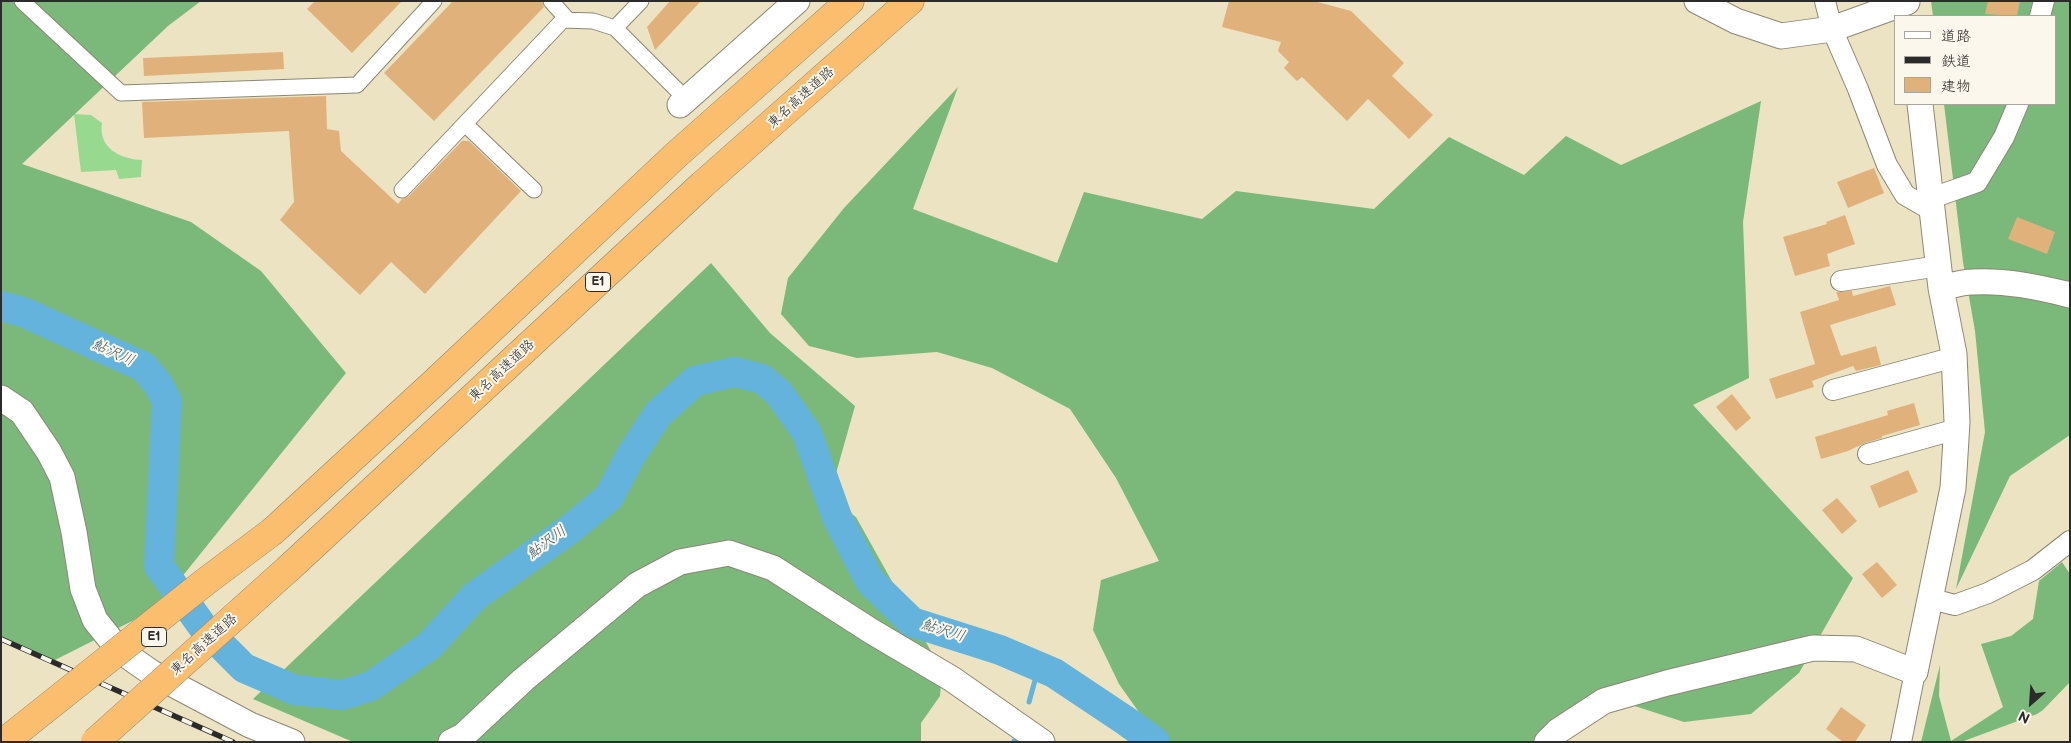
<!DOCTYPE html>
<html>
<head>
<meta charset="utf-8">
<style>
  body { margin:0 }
  #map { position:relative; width:2071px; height:743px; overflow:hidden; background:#ece3c2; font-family:"Balsamiq Sans","Klee One",sans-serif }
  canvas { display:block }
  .frame { position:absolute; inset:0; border:2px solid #2b2b2b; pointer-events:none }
  .legend { position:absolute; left:1894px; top:15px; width:162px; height:90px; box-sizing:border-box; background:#fbf7ec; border:1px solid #a8a59f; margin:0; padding:6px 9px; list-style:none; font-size:15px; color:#2b2b2b }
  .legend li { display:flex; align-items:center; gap:10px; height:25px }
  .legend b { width:25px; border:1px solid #a8a59f }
  .north { position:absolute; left:2006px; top:678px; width:50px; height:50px; -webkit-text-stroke:4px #fbf7ec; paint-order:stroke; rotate:206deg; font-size:14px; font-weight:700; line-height:20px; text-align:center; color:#2b2b2b }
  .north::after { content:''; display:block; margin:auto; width:18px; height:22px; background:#2b2b2b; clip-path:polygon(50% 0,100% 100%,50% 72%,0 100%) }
</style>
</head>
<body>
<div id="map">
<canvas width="2071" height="743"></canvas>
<div class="frame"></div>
<ul class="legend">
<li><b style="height:6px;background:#fff"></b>道路</li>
<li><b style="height:6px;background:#2b2b2b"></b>鉄道</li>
<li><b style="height:14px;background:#e1b17c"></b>建物</li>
</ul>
<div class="north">N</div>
</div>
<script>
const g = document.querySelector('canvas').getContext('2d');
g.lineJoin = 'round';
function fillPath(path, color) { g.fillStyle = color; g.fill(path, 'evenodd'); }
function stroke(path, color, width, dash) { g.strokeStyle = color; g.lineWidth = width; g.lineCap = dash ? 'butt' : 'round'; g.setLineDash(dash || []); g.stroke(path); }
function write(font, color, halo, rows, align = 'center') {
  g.font = font + ' "Balsamiq Sans","Klee One",sans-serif'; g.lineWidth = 4; g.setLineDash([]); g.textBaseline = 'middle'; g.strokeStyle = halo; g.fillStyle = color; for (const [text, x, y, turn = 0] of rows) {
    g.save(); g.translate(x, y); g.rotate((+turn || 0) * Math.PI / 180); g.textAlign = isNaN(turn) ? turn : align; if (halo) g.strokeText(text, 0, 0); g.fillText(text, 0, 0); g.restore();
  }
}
fillPath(new Path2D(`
  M 74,114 L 91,115 L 102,123 C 98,148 120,159 142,160 L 141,177 L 119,179 L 116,170 L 81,172 Z`), '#98d990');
fillPath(new Path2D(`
  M 1,1 L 201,1 L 168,26 L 22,164 L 191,222 L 261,271 L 346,373 L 156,609 L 53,661 L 1,638 Z
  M 1931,1 L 2070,1 L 2070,435 L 2010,476 L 1956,589 L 1985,432 L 1975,331 L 1963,262 L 1944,104 L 2055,104 L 2055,16 L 1933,16 Z
  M 958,87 L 913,209 L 1057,263 L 1084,192 L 1202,219 L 1236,191 L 1374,209 L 1449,137 L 1524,175 L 1566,136 L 1621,165 L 1761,101 L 1743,222 L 1749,378 L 1693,405 L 1853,578 L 1799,673 L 1751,714 L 1684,722 L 1613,699 L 1544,742 L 1160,742 L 1119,684 L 1093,630 L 1101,580 L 1159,561 L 1116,478 L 1070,409 L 992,368 L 937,352 L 857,358 L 809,346 L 781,314 L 788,278 L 844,208 Z
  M 711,263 L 770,333 L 855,406 L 829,498 L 856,517 L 942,671 L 940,696 L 921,723 L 921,742 L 353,742 L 253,699 Z
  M 2062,562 L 2070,574 L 2070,682 L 2043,710 L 2037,714 L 1961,742 L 1921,742 L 1940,665 L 1939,696 L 1951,741 L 2003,707 L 1981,644 L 2011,636 L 2033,619 L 2039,581 Z`), '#7ab97a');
stroke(new Path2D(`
  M 1029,702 L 1039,666
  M 1014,742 L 1014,741`), '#63b3dd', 5);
stroke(new Path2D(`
  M 1,306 L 23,312 L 144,367 L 158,384 L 167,401 L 159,566 L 203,627 L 244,668 L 295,690 L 343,695 L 371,686 L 429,646 L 475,596 L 570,529 L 609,497 L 630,457 L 658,414 L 695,381 L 735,372 L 762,379 L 779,393 L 807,433 L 837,517 L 870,581 L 912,622 L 1000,650 L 1054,673 L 1126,721 L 1155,742`), '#63b3dd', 30);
fillPath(new Path2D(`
  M 315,1 L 402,1 L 352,53 L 307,9 Z
  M 453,1 L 542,1 L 544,7 L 434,121 L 384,73 Z
  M 670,1 L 701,1 L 655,50 L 647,27 Z
  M 1229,1 L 1314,1 L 1351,11 L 1404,63 L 1392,76 L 1433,115 L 1409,139 L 1368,99 L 1347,121 L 1302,77 L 1297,81 L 1284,68 L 1289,62 L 1278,51 L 1281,42 L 1222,27 Z
  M 1988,1 L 2020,1 L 2017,16 L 1985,14 Z
  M 283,52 L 284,69 L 144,76 L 143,58 Z
  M 326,96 L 327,129 L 339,131 L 341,151 L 398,204 L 402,199 L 409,196 L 462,141 L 469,141 L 521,191 L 425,294 L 391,262 L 360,295 L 280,220 L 294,202 L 289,131 L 144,138 L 142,102 Z
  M 1874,168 L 1884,193 L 1848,208 L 1837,182 Z
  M 1845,215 L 1855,244 L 1827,254 L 1830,266 L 1795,276 L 1783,237 L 1827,224 L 1826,222 Z
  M 2017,217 L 2055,232 L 2047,254 L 2008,239 Z
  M 1890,286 L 1896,305 L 1830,325 L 1841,356 L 1876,346 L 1881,365 L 1856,371 L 1853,366 L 1812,381 L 1814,387 L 1776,399 L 1769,379 L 1815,364 L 1800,312 L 1839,300 L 1836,292 L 1852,291 L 1853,296 Z
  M 1732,394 L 1751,418 L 1736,431 L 1716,407 Z
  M 1914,403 L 1920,425 L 1882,436 L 1882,438 L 1865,443 L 1848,451 L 1821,459 L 1815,437 L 1888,415 L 1887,411 Z
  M 1908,470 L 1918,492 L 1879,508 L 1870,486 Z
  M 1837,498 L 1857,521 L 1842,534 L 1822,510 Z
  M 1877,562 L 1897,585 L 1882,598 L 1862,574 Z
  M 1841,707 L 1866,725 L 1855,742 L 1843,742 L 1826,729 Z`), '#e1b17c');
const pedestrian = new Path2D(`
  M 22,1 L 121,93 L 357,85 L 434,1
  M 551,1 L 568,20
  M 615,28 L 677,90
  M 465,124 L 534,190
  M 402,190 L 563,20 L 593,21 L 615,28 L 641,1`);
const minor = new Path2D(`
  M 1825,1 L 1832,29 L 1858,89 L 1887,165 L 1905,195 L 1933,211
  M 2040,16 L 2044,1
  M 1932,198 L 1977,182 L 2004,137 L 2018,104
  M 1841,281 L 1939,266
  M 1833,390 L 1955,357
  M 1868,454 L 1957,429
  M 1931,599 L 1955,605 L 1988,593 L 2033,570 L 2070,541
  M 1901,742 L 1915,672`);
const tertiary = new Path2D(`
  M 1697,1 L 1736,21 L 1781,36 L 1832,29 L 1907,2
  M 680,105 L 797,1
  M 1941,288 C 1951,286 1962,282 1972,282 C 2005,280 2038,287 2070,295
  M 1,398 L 22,412 L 49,452 L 62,477 L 74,532 L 83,589 L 95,620 L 119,650 L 152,673 L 250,725 L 292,742
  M 451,742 L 463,736 L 523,680 L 637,585 L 680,562 L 729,553 L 773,568 L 871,631 L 952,679 L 1042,742
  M 1547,742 L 1558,731 L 1604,701 L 1667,683 L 1813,648 L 1856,649 L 1915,672 L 1953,488 L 1957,422 L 1954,354 L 1941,288 L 1920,104`);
const motorway = new Path2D(`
  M 273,531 L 436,381 L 676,155 L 850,1
  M 289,568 L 702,185 L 910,1`);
stroke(pedestrian, '#8c8776', 17);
stroke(minor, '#8c8776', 22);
stroke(tertiary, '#8c8776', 27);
stroke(motorway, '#8c8776', 29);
stroke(pedestrian, '#fff', 15);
stroke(minor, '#fff', 20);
stroke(tertiary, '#fff', 25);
stroke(motorway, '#fbbe6e', 28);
const rail = new Path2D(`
  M 1,639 L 233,742`);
stroke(rail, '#2b2b2b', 5.5);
stroke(rail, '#fbf7ec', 4, [11]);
const motorwayBridge = new Path2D(`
  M 4,742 L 205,582 L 273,531
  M 95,742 L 289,568`);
stroke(motorwayBridge, '#8c8776', 29, []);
stroke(motorwayBridge, '#fbbe6e', 28);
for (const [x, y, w] of [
  [598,282,25],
  [154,637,25]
]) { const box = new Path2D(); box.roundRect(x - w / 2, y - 9.5, w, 19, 4); g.fillStyle = '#fbf7ec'; g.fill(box); stroke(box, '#2b2b2b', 1); }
write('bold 12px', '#2b2b2b', null, [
  ["E1",598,282],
  ["E1",154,637]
]);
write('14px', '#2b2b2b', '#fbf7ec', [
  ["東名高速道路",801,98,-42],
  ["東名高速道路",502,371,-43],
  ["東名高速道路",204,645,-42]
]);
write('italic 15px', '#3f5b69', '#fbf7ec', [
  ["鮎沢川",113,353,24],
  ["鮎沢川",547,543,-37],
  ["鮎沢川",943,631,17]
]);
</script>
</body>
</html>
